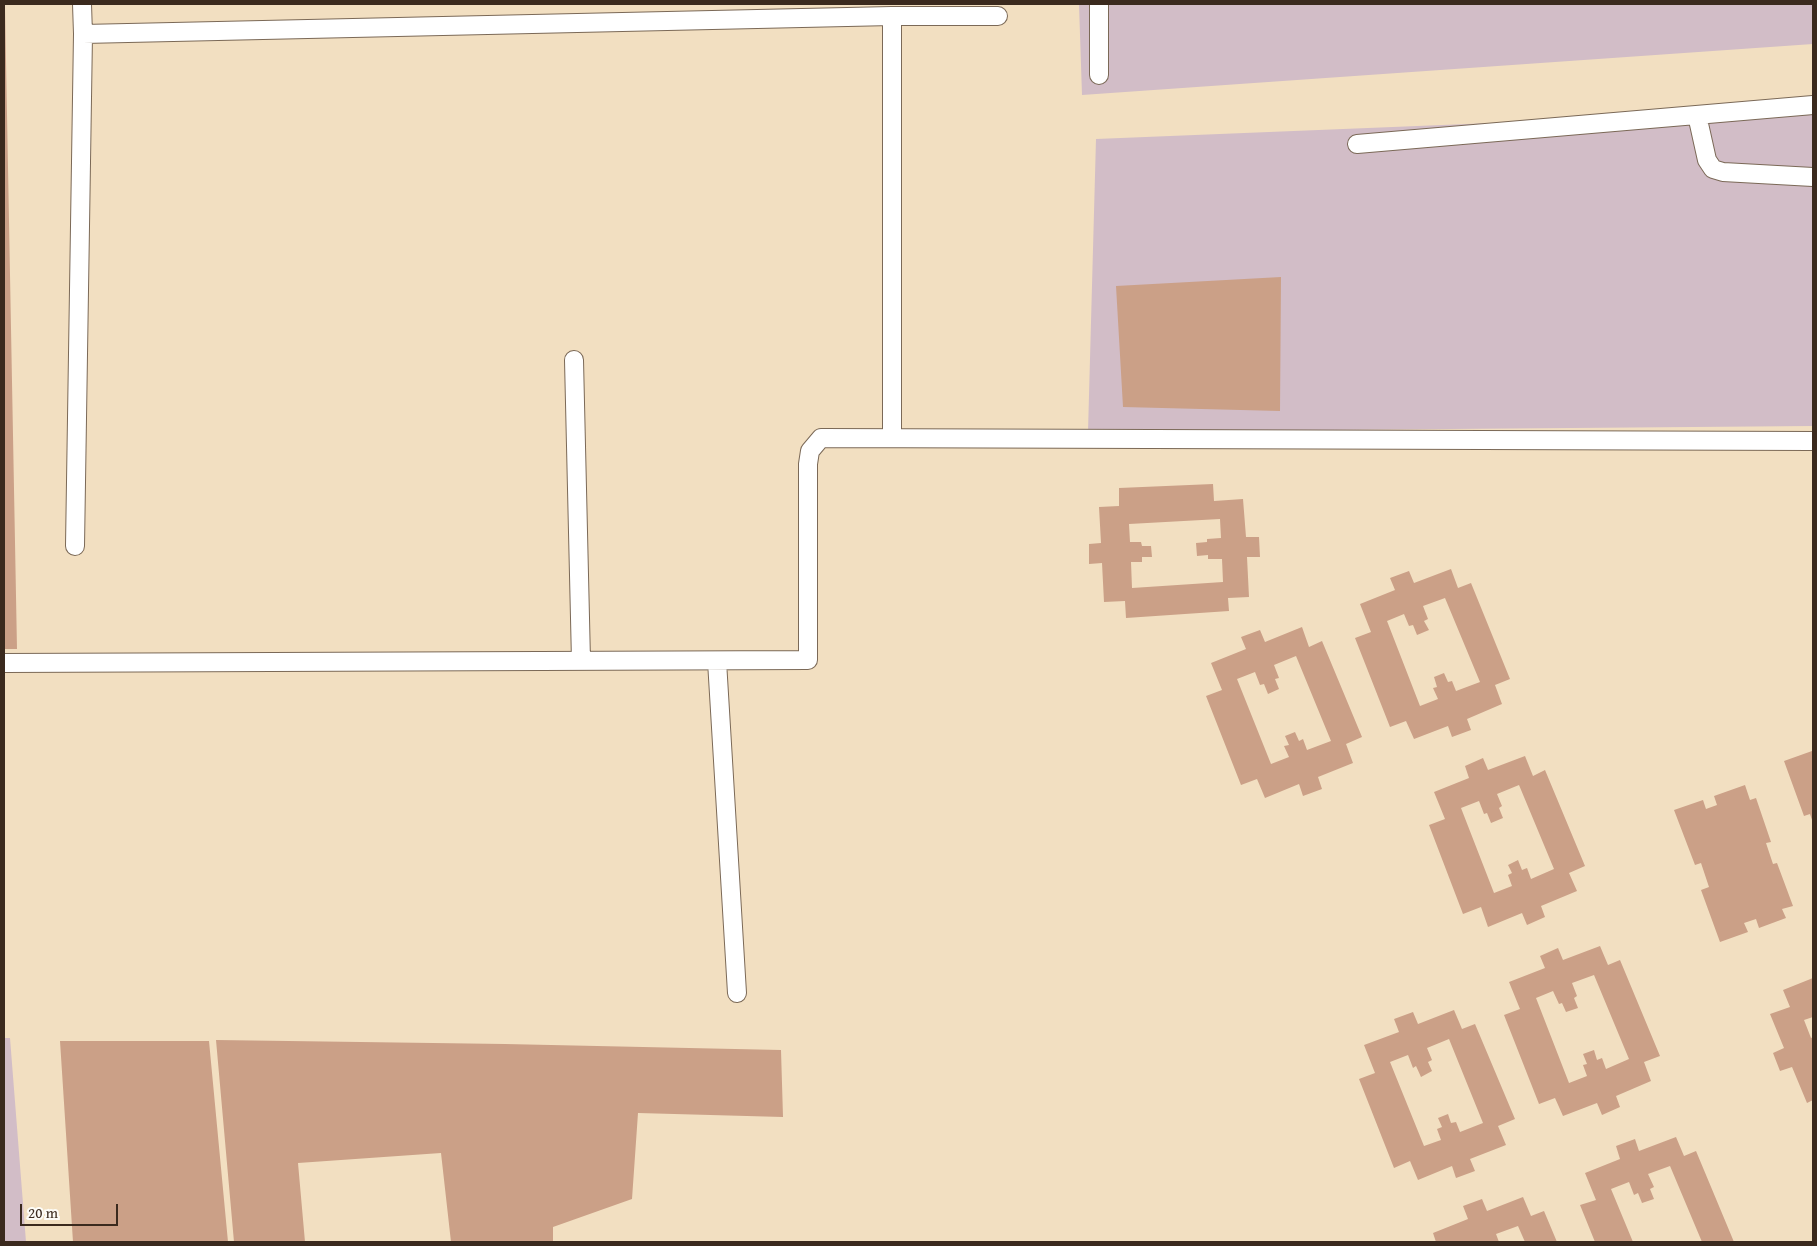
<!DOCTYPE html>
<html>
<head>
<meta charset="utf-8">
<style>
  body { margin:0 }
  #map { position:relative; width:1817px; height:1246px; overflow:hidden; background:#f2dfc1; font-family:"Gentium Book Plus",serif }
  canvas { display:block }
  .frame { position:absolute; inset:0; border:5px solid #3b2a1e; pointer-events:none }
  .scale { position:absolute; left:20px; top:1204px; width:98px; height:22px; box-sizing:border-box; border:2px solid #3b2a1e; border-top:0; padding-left:6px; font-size:15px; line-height:18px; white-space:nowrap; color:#3b2a1e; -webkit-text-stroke:4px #fdfcf7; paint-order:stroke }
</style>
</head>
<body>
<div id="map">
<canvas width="1817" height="1246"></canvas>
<div class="frame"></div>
<div class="scale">20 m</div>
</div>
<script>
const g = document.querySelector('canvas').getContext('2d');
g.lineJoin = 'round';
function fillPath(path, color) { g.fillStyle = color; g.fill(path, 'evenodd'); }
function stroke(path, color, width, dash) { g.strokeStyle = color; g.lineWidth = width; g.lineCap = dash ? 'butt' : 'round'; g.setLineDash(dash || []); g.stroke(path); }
fillPath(new Path2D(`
  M 1079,4 L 1813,4 L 1813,44 L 1082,95 Z
  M 1813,110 L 1813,426 L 1088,432 L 1096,139 Z
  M 4,1038 L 10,1038 L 26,1242 L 4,1242 Z`), '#d2bdc7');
fillPath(new Path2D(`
  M 4,7 L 5,7 L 17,649 L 4,649 Z
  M 1281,277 L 1280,411 L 1123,407 L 1116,286 Z
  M 1213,484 L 1214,501 L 1243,499 L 1246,537 L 1259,537 L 1260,557 L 1247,557 L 1249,597 L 1228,598 L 1229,611 L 1126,618 L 1125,601 L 1104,602 L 1102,563 L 1089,564 L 1089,544 L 1101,543 L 1099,507 L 1119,506 L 1119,488 ZM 1220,519 L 1221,538 L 1207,539 L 1207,542 L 1196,543 L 1197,556 L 1208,555 L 1208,559 L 1222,559 L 1223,582 L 1132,588 L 1131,562 L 1142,562 L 1142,557 L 1152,557 L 1151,546 L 1142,546 L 1141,542 L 1130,542 L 1129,524 Z
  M 1451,569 L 1458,588 L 1471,583 L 1510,679 L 1495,685 L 1502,704 L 1467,719 L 1471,730 L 1452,737 L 1448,726 L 1414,739 L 1406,721 L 1390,727 L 1355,638 L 1371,632 L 1360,604 L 1395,590 L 1390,578 L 1409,571 L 1414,583 ZM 1445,598 L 1480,682 L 1456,691 L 1452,681 L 1448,682 L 1444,673 L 1434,677 L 1437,687 L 1433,688 L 1438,699 L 1420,706 L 1387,621 L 1404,614 L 1409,626 L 1413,625 L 1417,635 L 1429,630 L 1424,621 L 1428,619 L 1423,606 Z
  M 1302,627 L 1309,647 L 1322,641 L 1362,737 L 1346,744 L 1353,763 L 1318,777 L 1322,789 L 1303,796 L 1299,784 L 1265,798 L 1257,779 L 1241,785 L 1206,696 L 1222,690 L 1211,663 L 1246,649 L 1241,637 L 1260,630 L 1265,642 ZM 1296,656 L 1331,741 L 1307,750 L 1303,739 L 1299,741 L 1295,732 L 1285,736 L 1289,745 L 1284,746 L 1289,757 L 1271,764 L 1237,679 L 1255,672 L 1260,685 L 1264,684 L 1268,694 L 1279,689 L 1275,679 L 1279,678 L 1274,665 Z
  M 1812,751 L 1813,755 L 1813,823 L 1810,814 L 1804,816 L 1784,761 Z
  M 1525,756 L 1533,776 L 1545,770 L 1585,866 L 1569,873 L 1577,891 L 1541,906 L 1545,917 L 1527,925 L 1522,913 L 1488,927 L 1481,907 L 1463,914 L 1429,825 L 1445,819 L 1434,792 L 1469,778 L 1465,766 L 1483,758 L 1488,770 ZM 1519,785 L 1554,869 L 1531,879 L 1527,868 L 1522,870 L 1518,860 L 1508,865 L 1512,873 L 1508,875 L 1512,886 L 1494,893 L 1461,808 L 1479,801 L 1484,814 L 1487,813 L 1491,823 L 1503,818 L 1499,808 L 1502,806 L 1497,794 Z
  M 1745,785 L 1750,800 L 1756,798 L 1771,842 L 1766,843 L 1773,864 L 1777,863 L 1793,906 L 1782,909 L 1786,918 L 1759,928 L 1756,919 L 1744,923 L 1748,932 L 1720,942 L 1701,890 L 1709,887 L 1701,863 L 1695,865 L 1674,810 L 1703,800 L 1706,809 L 1717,805 L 1714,796 Z
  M 1600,946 L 1608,965 L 1620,960 L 1660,1056 L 1644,1062 L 1651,1081 L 1616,1096 L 1620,1107 L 1602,1115 L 1597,1103 L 1563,1116 L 1555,1098 L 1539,1104 L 1504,1015 L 1520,1009 L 1509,982 L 1545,968 L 1540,956 L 1558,948 L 1563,960 ZM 1594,975 L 1629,1059 L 1606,1069 L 1602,1058 L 1597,1060 L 1594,1050 L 1583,1054 L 1587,1064 L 1583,1065 L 1587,1076 L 1569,1083 L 1536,998 L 1553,991 L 1559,1004 L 1562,1003 L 1566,1012 L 1578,1008 L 1574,998 L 1577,996 L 1572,983 Z
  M 1813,978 L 1813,1017 L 1804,1020 L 1811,1038 L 1813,1037 L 1813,1100 L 1807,1103 L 1792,1067 L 1780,1071 L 1773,1053 L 1784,1048 L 1770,1014 L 1790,1007 L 1783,990 Z
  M 1454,1010 L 1462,1029 L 1475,1024 L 1515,1119 L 1498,1126 L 1506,1145 L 1470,1159 L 1475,1171 L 1456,1178 L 1452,1166 L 1418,1180 L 1410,1161 L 1394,1168 L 1359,1079 L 1375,1073 L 1364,1045 L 1399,1032 L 1394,1019 L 1413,1012 L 1418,1024 ZM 1449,1039 L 1483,1123 L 1460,1132 L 1456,1122 L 1451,1123 L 1448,1114 L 1438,1118 L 1442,1127 L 1437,1129 L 1441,1140 L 1424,1146 L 1390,1062 L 1408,1055 L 1413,1068 L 1416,1066 L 1421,1077 L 1432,1071 L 1428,1062 L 1432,1060 L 1427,1048 Z
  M 216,1040 L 505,1044 L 781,1050 L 783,1117 L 638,1113 L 632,1199 L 553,1227 L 553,1242 L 451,1242 L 441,1153 L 298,1163 L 305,1242 L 234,1242 Z
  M 60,1041 L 209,1041 L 228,1242 L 73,1242 Z
  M 1676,1137 L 1684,1156 L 1696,1151 L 1734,1242 L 1702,1242 L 1670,1166 L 1648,1174 L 1654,1187 L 1650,1189 L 1654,1199 L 1642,1203 L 1638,1193 L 1634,1195 L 1629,1182 L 1611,1189 L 1633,1242 L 1595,1242 L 1580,1205 L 1596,1200 L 1585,1173 L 1620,1159 L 1616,1146 L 1635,1139 L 1639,1151 Z
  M 1523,1197 L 1531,1216 L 1544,1211 L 1557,1242 L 1525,1242 L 1518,1226 L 1496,1234 L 1499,1242 L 1436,1242 L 1433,1233 L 1468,1219 L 1463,1206 L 1482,1199 L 1487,1211 Z`), '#cba087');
const lane = new Path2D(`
  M 82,4 L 83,34
  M 1099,4 L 1099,75
  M 892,16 L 998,16
  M 1697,115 L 1707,160 L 1713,169 L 1723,172 L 1813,177
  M 1357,144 L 1813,105
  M 574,360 L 581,661
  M 75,546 L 83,34 L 892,16 L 892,438
  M 717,661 L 737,993
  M 4,663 L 808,660 L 808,464 L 810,451 L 821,438 L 1813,441`);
stroke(lane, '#7b6957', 20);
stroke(lane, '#fff', 18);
</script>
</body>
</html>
